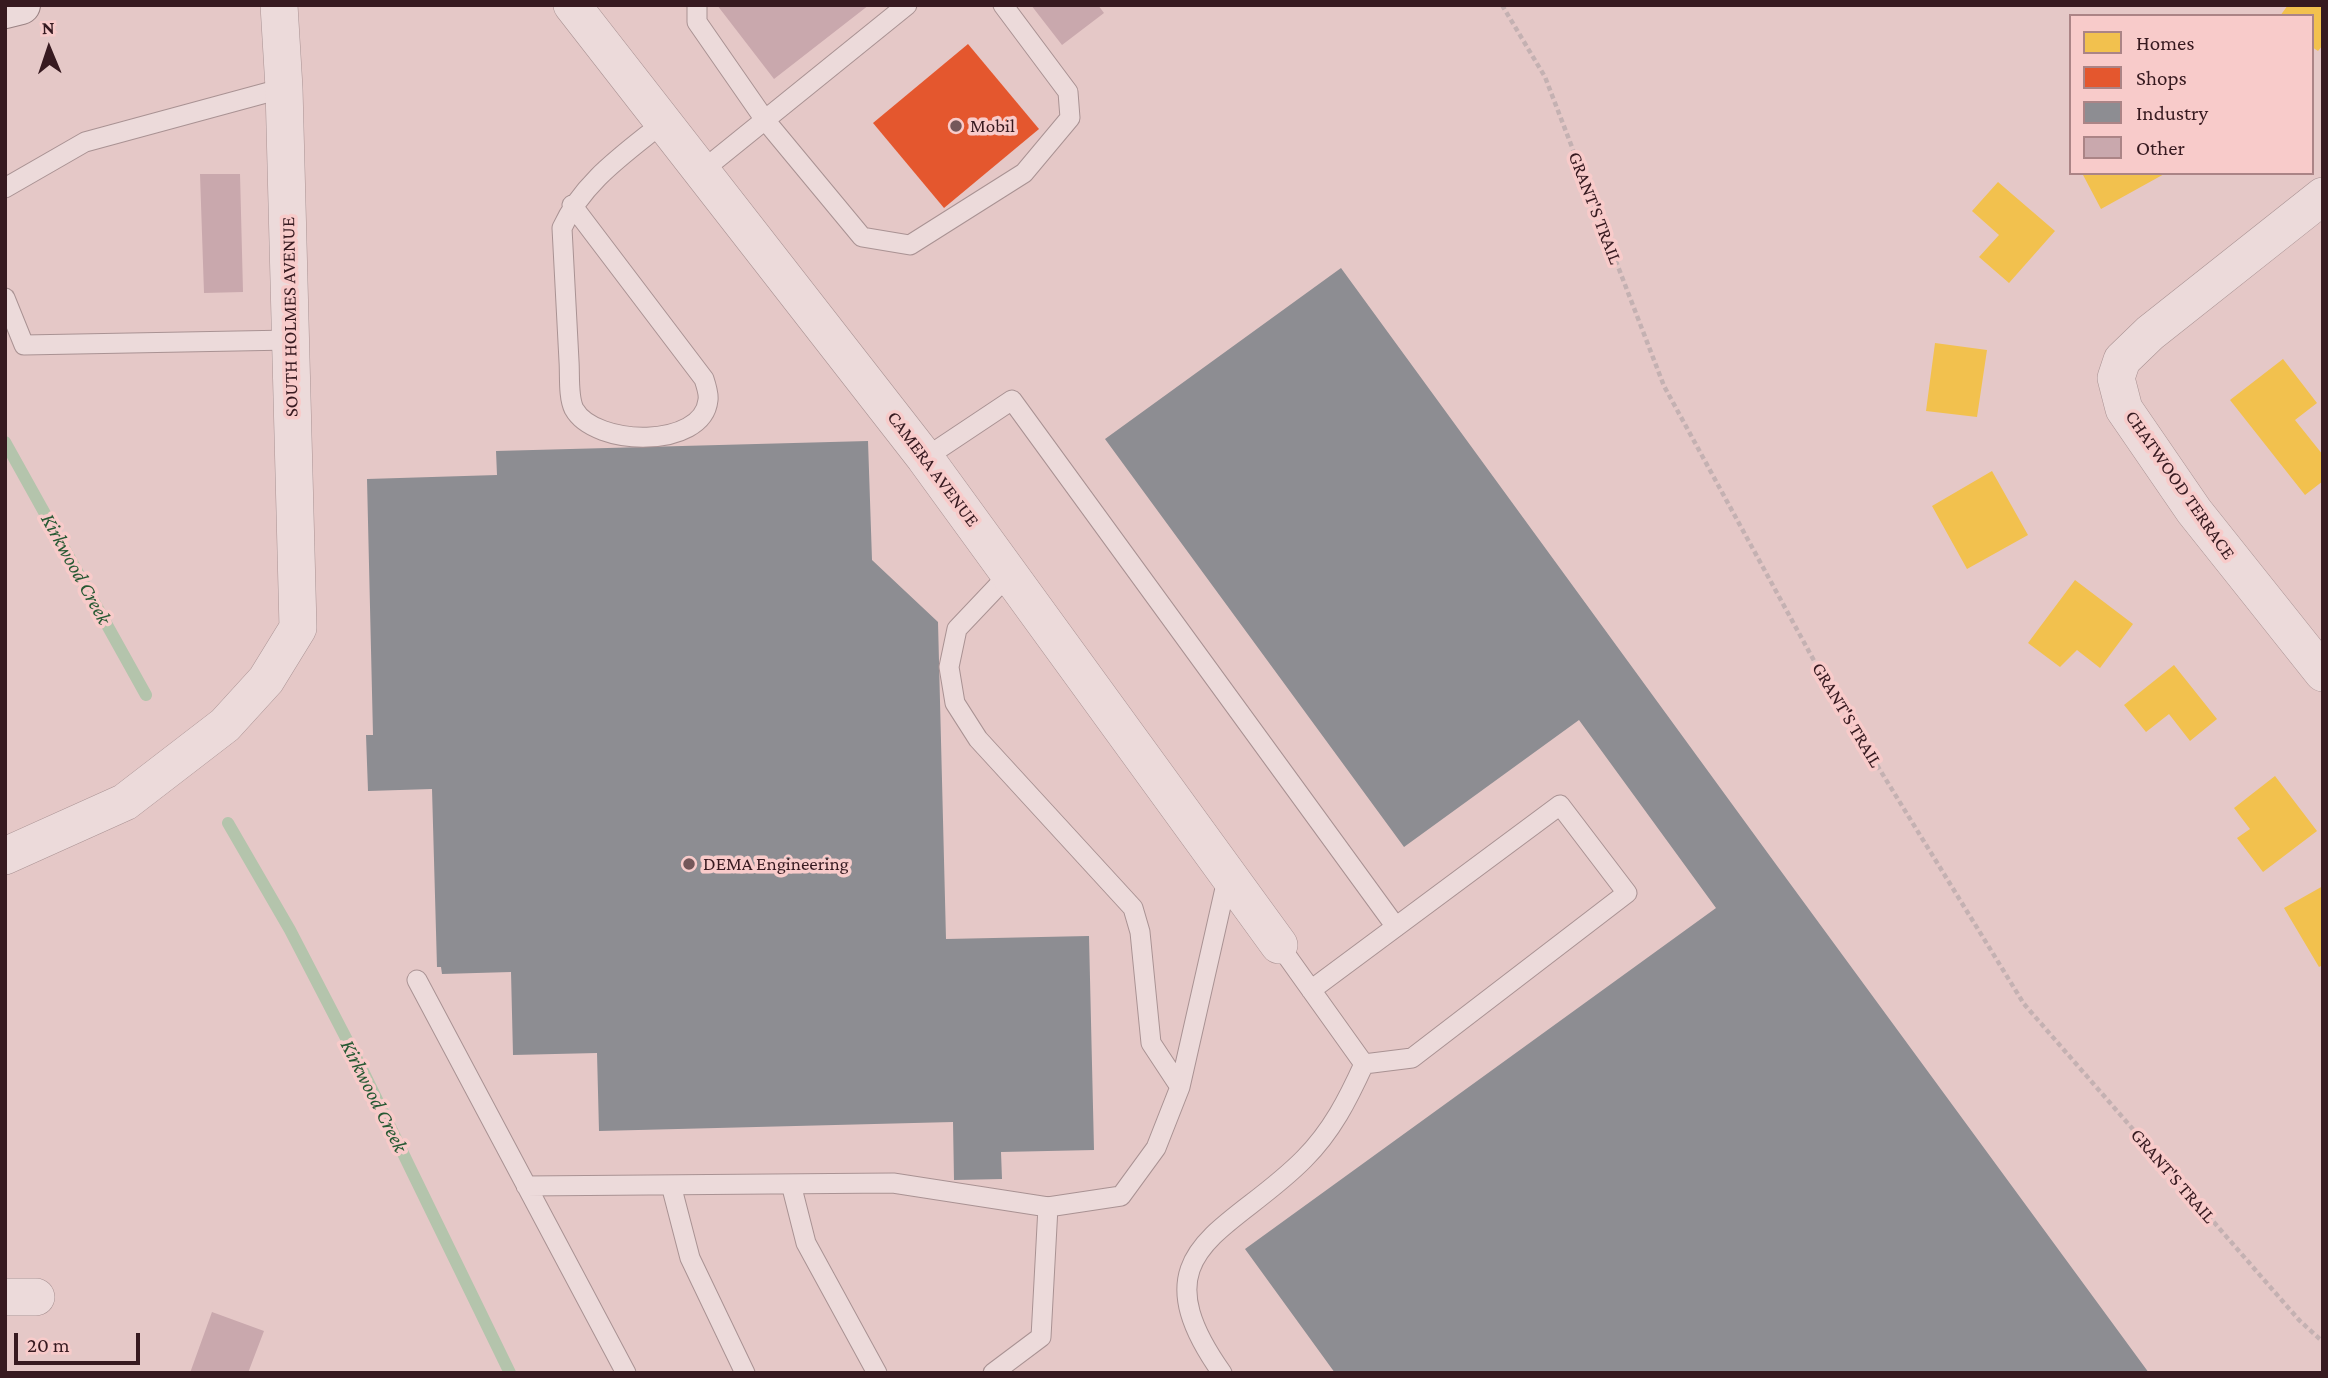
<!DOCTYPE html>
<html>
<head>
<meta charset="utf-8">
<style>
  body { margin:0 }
  #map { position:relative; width:2328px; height:1378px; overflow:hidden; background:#e5c8c7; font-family:"Crimson Pro",serif }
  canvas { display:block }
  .frame { position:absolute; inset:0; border:7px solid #371a20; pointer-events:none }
  .legend { position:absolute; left:2069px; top:14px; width:245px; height:161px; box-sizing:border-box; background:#f8cbca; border:2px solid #ab8486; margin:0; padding:9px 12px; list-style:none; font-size:21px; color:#371a20 }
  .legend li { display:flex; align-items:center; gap:14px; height:35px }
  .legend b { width:35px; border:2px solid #ab8486 }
  .north { position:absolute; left:14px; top:14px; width:70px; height:70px; -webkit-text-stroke:5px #f8cbca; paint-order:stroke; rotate:358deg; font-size:19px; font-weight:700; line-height:28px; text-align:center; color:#371a20 }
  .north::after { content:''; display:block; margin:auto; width:24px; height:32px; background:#371a20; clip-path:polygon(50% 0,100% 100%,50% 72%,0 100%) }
  .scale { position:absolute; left:14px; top:1333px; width:126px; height:32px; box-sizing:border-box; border:4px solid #371a20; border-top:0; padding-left:9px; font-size:21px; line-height:24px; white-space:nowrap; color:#371a20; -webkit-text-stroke:5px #f8cbca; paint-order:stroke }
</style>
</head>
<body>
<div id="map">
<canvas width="2328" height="1378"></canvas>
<div class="frame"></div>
<ul class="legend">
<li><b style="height:19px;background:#f2c14e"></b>Homes</li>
<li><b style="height:19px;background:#e4572e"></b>Shops</li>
<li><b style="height:19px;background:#8d8d92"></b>Industry</li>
<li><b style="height:19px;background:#c9a8ad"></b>Other</li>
</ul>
<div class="north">N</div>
<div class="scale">20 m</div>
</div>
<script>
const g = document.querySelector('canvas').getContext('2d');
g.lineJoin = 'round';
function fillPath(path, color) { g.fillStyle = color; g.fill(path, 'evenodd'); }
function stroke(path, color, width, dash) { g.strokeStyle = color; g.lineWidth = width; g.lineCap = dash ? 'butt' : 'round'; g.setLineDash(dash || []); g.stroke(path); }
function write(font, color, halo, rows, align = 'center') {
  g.font = font + ' "Crimson Pro",serif'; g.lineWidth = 7; g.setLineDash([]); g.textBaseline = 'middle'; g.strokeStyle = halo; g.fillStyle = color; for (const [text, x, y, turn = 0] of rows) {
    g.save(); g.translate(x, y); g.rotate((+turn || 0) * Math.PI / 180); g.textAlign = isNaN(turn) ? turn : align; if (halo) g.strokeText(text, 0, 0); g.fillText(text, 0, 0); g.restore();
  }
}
fillPath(new Path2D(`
  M 2288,5 L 2323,5 L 2323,45 L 2318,51 L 2312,47 L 2312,16 L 2280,16 Z
  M 2082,173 L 2166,173 L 2101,209 Z
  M 1998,182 L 2055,231 L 2009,283 L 1979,257 L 1999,235 L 1972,211 Z
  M 1935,343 L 1987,350 L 1977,417 L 1926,411 Z
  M 2283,359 L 2317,403 L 2295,420 L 2323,455 L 2323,481 L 2305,495 L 2230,400 Z
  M 1992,471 L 2028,535 L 1967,569 L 1932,506 Z
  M 2075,580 L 2133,624 L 2100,668 L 2077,650 L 2060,667 L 2028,643 Z
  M 2174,665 L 2217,719 L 2190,741 L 2169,714 L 2146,732 L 2124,705 Z
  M 2275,776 L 2317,831 L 2263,872 L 2237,838 L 2250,829 L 2234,808 Z
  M 2323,886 L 2323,965 L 2319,967 L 2284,908 Z`), '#f2c14e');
fillPath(new Path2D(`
  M 968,44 L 1039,129 L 944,208 L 873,123 Z`), '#e4572e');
fillPath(new Path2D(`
  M 1341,268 L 1775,863 L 2149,1373 L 1335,1373 L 1245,1249 L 1716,908 L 1579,720 L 1404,847 L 1105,439 Z
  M 868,441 L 872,560 L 938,622 L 946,939 L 1089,936 L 1094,1150 L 1001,1152 L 1002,1179 L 954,1180 L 953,1122 L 599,1131 L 597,1053 L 513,1055 L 511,972 L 442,974 L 441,967 L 437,967 L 432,789 L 368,791 L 366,735 L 373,735 L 367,479 L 497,475 L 496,451 Z`), '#8d8d92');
stroke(new Path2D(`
  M 5,442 L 146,695
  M 228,823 L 290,930 L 361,1067 L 510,1373`), '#b4c4ac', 12);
fillPath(new Path2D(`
  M 717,5 L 869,5 L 774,79 Z
  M 1031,5 L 1098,5 L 1104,13 L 1062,45 Z
  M 200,174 L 240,174 L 243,292 L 204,293 Z
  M 212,1312 L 264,1331 L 248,1373 L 190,1373 Z`), '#c9a8ad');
const lane = new Path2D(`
  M 697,5 L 697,22 L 765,120 L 862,237 L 910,245 L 1024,173 L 1070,118 L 1068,92 L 1003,5
  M 703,170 L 907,5
  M 5,188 L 85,142 L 284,88
  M 572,205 L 704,379 C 706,385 709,394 708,400 C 703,449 595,447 574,409 C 568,397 570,375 569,361 C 567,317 564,272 562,228 C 583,181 626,153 665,121
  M 5,298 L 24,345 L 290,340
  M 925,458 L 1012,400 L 1396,927
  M 1011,572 L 957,629 L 949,667 L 955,703 L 978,739 L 1133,908 L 1140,932 L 1151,1043 L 1180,1087
  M 417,980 L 626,1373
  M 1311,990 L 1560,805 L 1627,893 L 1412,1058 L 1364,1064
  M 791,1184 L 806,1243 L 877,1373
  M 671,1185 L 690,1258 L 745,1373
  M 526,1186 L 893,1183 L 1048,1207 L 1121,1196 L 1156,1148 L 1180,1087 L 1228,875
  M 993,1373 L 1041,1337 L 1048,1207
  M 1222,1373 C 1134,1249 1230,1234 1304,1159 C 1332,1131 1348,1099 1364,1064 L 1279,945`);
const street = new Path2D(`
  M 572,5 L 925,458 L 1279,945
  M 2323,196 L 2150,333 L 2122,360 L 2116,378 L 2124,409 L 2194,511 L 2323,673
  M 5,856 L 125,802 L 225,725 L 266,680 L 298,628 L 284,88 L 279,5
  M 5,1297 L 36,1297`);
const secondary = new Path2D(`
  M 5,9 L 21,5`);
stroke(lane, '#a99293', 21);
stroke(street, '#a99293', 38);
stroke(secondary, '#998283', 40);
stroke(new Path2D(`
  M 1502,5 L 1545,77 L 1664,386 L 1824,679 L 2024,1004 L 2299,1320 L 2323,1342`), '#c4b1b2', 4.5, [5, 3.5]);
stroke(lane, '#ecdada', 19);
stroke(street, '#ecdada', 37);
stroke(secondary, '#ecdada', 38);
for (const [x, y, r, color] of [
  [956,126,7,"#74575a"],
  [689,864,7,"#74575a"]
]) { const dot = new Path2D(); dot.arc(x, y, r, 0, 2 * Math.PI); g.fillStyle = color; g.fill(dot); stroke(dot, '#f8cbca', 2.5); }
write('19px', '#371a20', '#f8cbca', [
  ["Mobil",970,126],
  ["DEMA Engineering",703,864]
], 'left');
write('19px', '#371a20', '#f8cbca', [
  ["GRANT'S TRAIL",1595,208,69],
  ["SOUTH HOLMES AVENUE",290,317,-91],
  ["CAMERA AVENUE",933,469,53],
  ["CHATWOOD TERRACE",2180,485,55],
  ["GRANT'S TRAIL",1847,715,59],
  ["GRANT'S TRAIL",2173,1176,49]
]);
write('italic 21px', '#275933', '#f8cbca', [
  ["Kirkwood Creek",76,569,61],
  ["Kirkwood Creek",374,1096,63]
]);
</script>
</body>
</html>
